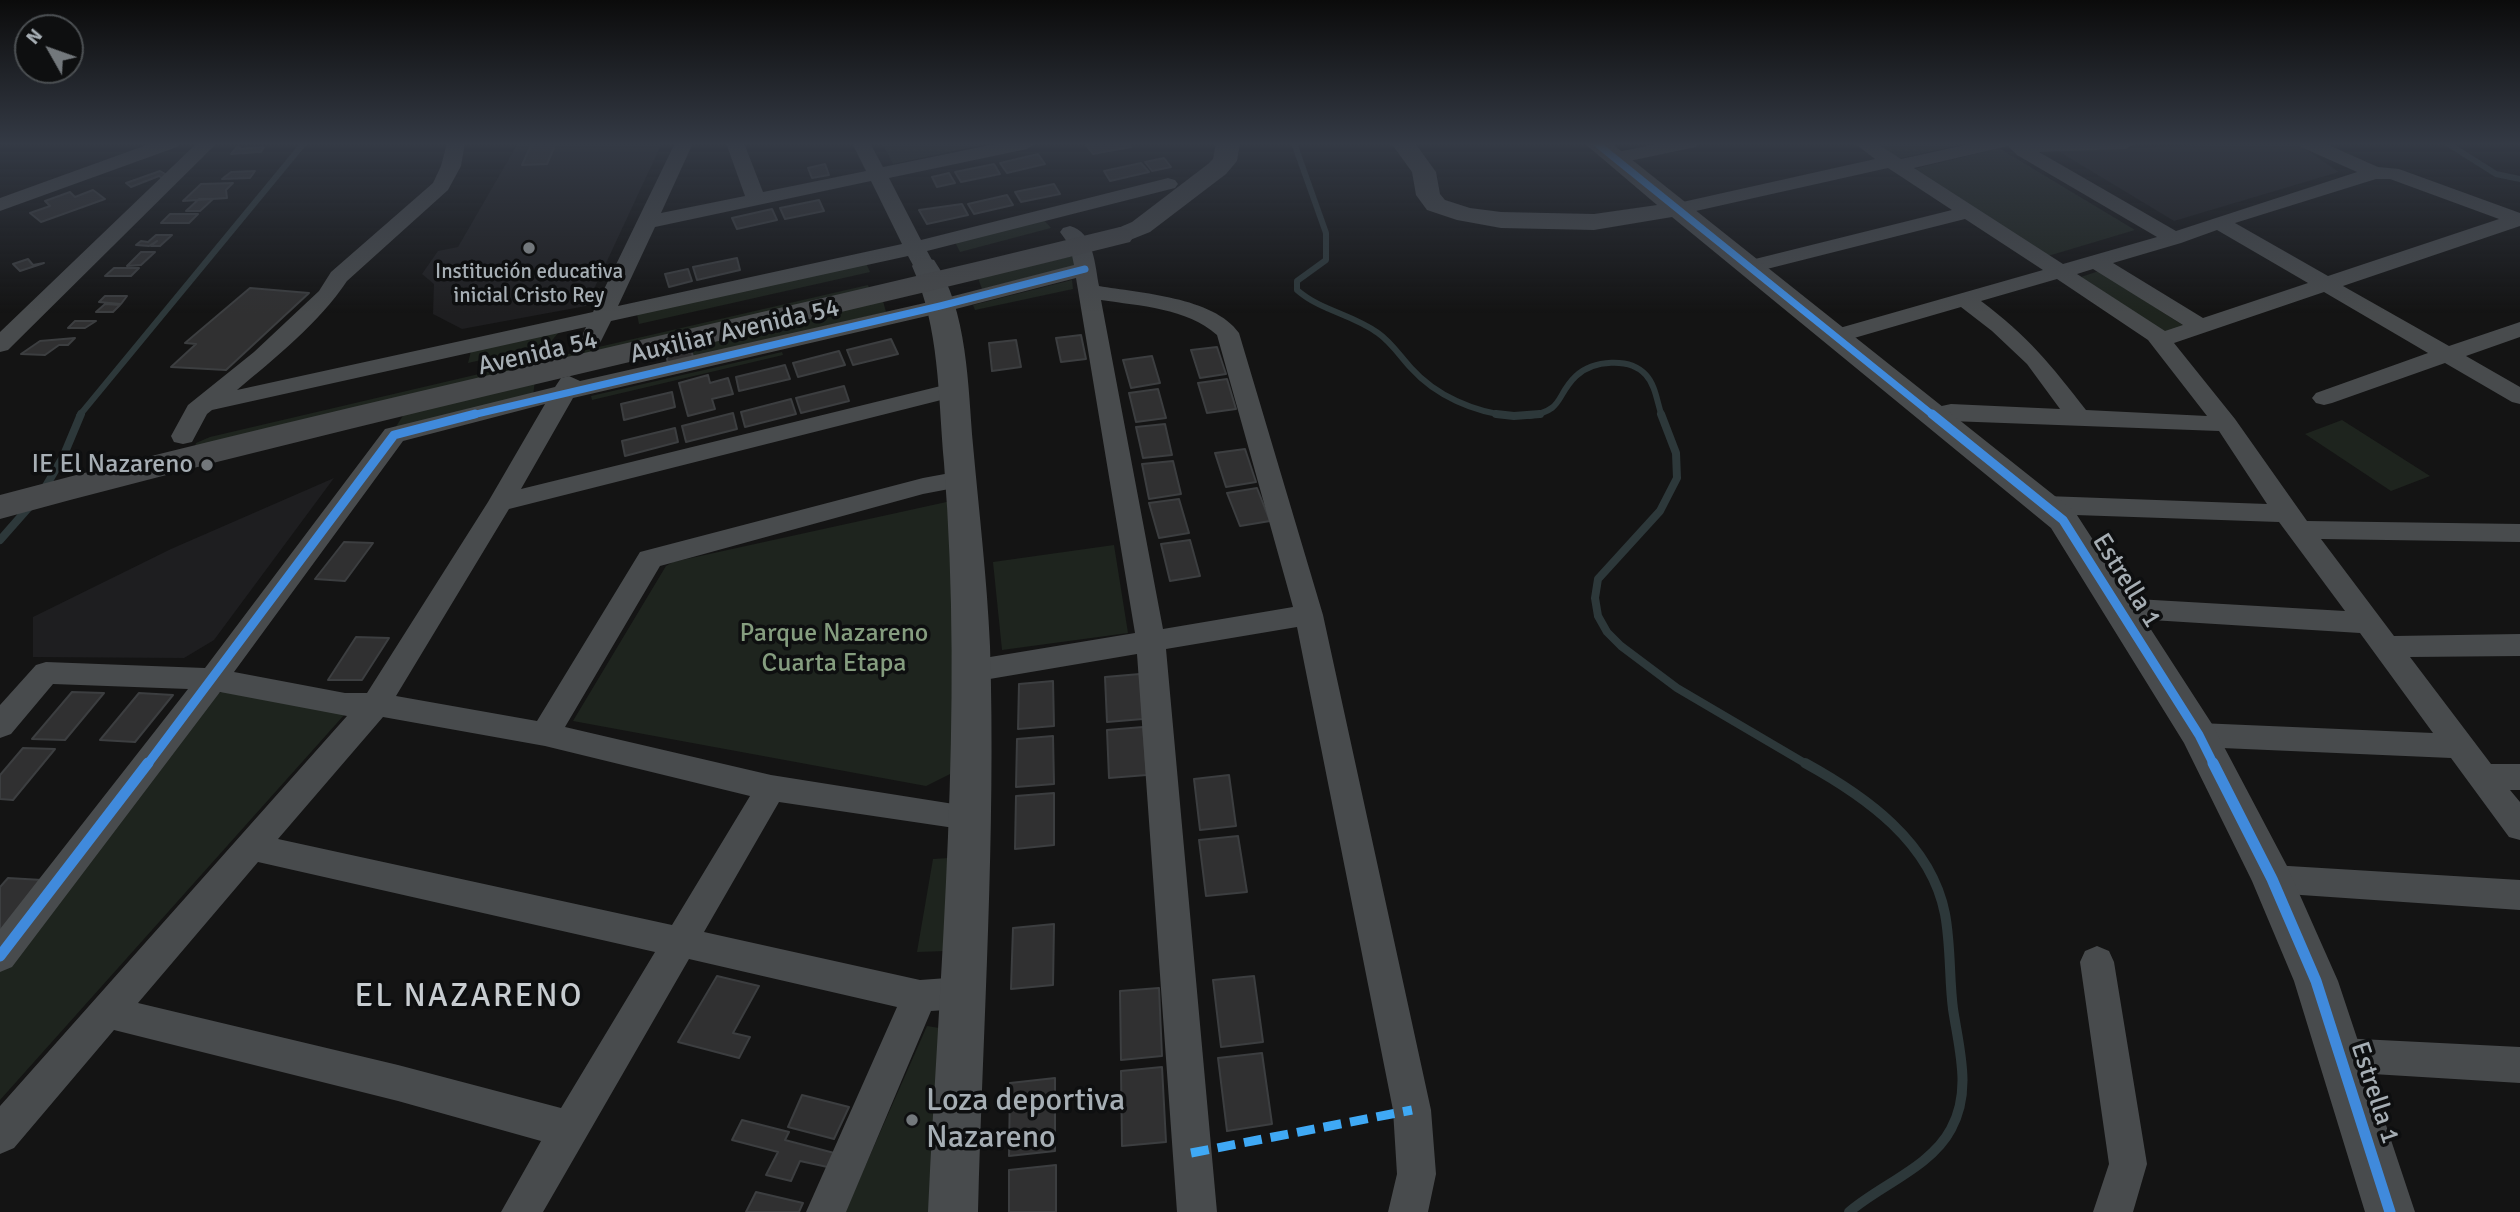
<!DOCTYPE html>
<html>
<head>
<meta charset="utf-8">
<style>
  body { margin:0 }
  #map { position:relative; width:2520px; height:1212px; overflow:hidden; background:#141414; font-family:Signika,sans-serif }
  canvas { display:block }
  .north { position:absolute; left:14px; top:14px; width:70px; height:70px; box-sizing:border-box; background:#0e0f10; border:2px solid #4b4f52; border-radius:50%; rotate:310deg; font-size:19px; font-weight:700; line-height:28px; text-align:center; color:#a6aeb4 }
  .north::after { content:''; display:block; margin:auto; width:24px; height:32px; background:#73787c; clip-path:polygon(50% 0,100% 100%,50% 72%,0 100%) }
</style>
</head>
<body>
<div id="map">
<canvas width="2520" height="1212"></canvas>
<div class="north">N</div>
</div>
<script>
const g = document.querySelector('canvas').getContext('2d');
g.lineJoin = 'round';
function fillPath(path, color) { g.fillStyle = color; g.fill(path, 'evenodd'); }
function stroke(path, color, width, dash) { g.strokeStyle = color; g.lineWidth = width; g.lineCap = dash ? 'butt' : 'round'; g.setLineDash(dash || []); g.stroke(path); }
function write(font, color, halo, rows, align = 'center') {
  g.font = font + ' Signika,sans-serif'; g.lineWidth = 7; g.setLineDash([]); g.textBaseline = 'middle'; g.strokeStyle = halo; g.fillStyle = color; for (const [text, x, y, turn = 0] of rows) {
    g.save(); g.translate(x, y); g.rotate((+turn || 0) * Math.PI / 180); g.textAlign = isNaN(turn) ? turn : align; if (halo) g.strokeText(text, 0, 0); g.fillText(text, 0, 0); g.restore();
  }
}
fillPath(new Path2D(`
  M 518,143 L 662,143 L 586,306 L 462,329 L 433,314 L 434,284 L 422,274 L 438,251 L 458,247 Z
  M 2251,143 L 2298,144 L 2339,172 L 2174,221 L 2058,151 Z
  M 334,478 L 214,640 L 184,658 L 33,657 L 33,617 L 171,549 Z`), '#1e1e20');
fillPath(new Path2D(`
  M 882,143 L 991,143 L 893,164 Z
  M 1874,143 L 1969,143 L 1897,159 Z
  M 1999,148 L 2135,230 L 2048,256 L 1914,169 Z
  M 1044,220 L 1051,228 L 960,252 L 955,242 Z
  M 1073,256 L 1076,263 L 1073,266 L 982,289 L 978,278 Z
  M 866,263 L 870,272 L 639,324 L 637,314 Z
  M 2099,271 L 2184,326 L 2165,332 L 2081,277 Z
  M 1072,280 L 1073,289 L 975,310 L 973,305 Z
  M 868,285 L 870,291 L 552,365 L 555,357 Z
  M 883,301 L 886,312 L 693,357 L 690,345 Z
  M 559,332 L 548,345 L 468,363 L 471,351 Z
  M 782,352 L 783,355 L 592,400 L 591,396 Z
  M 543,359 L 539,368 L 195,446 L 196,443 L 210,437 Z
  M 535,381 L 533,395 L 395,428 L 406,411 Z
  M 2342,420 L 2430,476 L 2391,491 L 2305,434 Z
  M 951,501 L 954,772 L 926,786 L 573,721 L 666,566 L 673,562 Z
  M 1114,545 L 1128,633 L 1002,650 L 993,562 Z
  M 225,691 L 345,714 L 0,1100 L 0,970 L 210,696 Z
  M 949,858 L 946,951 L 917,952 L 933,859 Z
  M 927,1026 L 939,1028 L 937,1212 L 845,1212 Z`), '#1e241e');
stroke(new Path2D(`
  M 1294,143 L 1326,233 L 1326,260 L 1297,281 L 1297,290 C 1321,311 1352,314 1378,333 C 1391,342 1400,356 1411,368 C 1436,396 1474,412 1511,416
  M 2447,143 L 2496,174 L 2520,179
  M 79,416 L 304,143
  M 1529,416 C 1565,410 1555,396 1576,376 C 1593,360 1630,357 1646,375 C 1656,386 1657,403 1662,416`), '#2d383a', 6);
stroke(new Path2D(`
  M 1496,414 L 1514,416 L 1540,414
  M 1661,414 L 1676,453 L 1677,478 L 1660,511 L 1598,579 L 1595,598 L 1598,616 L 1607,632 L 1621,646 L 1677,688 L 1808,765
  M 43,491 L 63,457 L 81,414
  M 0,540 L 30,506`), '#2d383a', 8);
stroke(new Path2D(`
  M 1805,763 C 1865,796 1931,842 1945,914 C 1951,946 1949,978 1953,1009 C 1959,1049 1972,1091 1951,1129 C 1931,1167 1880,1185 1849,1212`), '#2d383a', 10);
const building = new Path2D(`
  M 532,143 L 556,143 L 547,164 L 522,165 Z
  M 1094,143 L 1128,143 L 1131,147 L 1093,154 L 1086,145 Z
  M 237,147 L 240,147 L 238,149 L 264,147 L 261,152 L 231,154 Z
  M 1038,154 L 1045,164 L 1007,173 L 1000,163 Z
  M 1164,158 L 1171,167 L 1152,171 L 1145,162 Z
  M 1141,163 L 1149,172 L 1110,181 L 1104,171 Z
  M 825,164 L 829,175 L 812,178 L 808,168 Z
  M 994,164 L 1000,174 L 961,182 L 955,172 Z
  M 160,171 L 169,176 L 163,179 L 159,176 L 131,187 L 126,183 Z
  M 255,171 L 250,178 L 222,179 L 231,172 Z
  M 949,173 L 955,183 L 937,187 L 932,177 Z
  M 233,183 L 226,190 L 227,198 L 183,201 L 201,184 Z
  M 1054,184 L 1060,194 L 1021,202 L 1015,192 Z
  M 93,190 L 105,199 L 41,222 L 30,213 L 50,206 L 45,201 L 70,192 L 75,197 Z
  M 1007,195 L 1013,205 L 974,214 L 968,204 Z
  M 199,199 L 213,199 L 200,211 L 186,211 Z
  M 819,200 L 824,211 L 785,219 L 780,208 Z
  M 962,204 L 968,215 L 927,224 L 919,210 Z
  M 772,209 L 777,220 L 737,229 L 732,218 Z
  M 170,214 L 198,214 L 189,223 L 161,223 Z
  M 156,235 L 172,235 L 160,246 L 151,246 L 157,241 L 149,246 L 136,245 L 141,241 L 148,242 Z
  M 141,252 L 155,252 L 141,265 L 127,266 Z
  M 737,258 L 740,270 L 697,280 L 693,267 Z
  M 28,259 L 33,265 L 44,263 L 20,271 L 13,264 Z
  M 114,268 L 139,268 L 131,276 L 105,276 Z
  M 688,269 L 692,281 L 669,287 L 665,274 Z
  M 250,288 L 309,293 L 226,370 L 171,367 L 196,344 L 185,343 Z
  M 105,296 L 127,296 L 121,304 L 99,302 Z
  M 105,304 L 120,305 L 113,312 L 96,312 Z
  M 75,321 L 96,321 L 85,328 L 68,328 Z
  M 1081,335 L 1086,359 L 1061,362 L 1056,338 Z
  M 75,338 L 68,345 L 59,345 L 45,355 L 21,354 L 40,341 Z
  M 891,339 L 898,354 L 853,365 L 847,350 Z
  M 1016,340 L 1021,367 L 992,371 L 989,343 Z
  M 690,345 L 693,357 L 668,363 L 665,351 Z
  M 1217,347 L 1226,374 L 1200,378 L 1191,350 Z
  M 839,351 L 845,365 L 798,377 L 793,363 Z
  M 1152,356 L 1160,383 L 1131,388 L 1123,360 Z
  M 785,365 L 790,379 L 739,391 L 736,377 Z
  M 708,375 L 710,383 L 728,378 L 733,394 L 712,399 L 715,409 L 688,416 L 679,383 Z
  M 1227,379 L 1236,409 L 1207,413 L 1198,383 Z
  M 844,386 L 849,401 L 801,413 L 796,398 Z
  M 1158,389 L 1166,418 L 1136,422 L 1129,393 Z
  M 672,392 L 675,407 L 624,420 L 621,404 Z
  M 791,399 L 796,414 L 745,427 L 741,412 Z
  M 733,413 L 737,429 L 686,442 L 682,426 Z
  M 1165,424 L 1172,455 L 1143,458 L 1136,427 Z
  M 675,428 L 678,442 L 625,456 L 622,441 Z
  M 1245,449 L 1256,482 L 1226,487 L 1215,453 Z
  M 1173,461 L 1181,494 L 1149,499 L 1142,464 Z
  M 1257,488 L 1270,521 L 1240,526 L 1227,493 Z
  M 1179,499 L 1189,533 L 1159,538 L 1149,503 Z
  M 1190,540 L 1200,576 L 1170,581 L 1161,544 Z
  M 344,542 L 373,543 L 345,581 L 315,579 Z
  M 356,637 L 389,638 L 362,680 L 328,680 Z
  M 1140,674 L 1143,719 L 1107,722 L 1105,677 Z
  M 1053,681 L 1054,726 L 1018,729 L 1019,684 Z
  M 72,692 L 104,693 L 65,740 L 32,739 Z
  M 139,693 L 173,695 L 135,742 L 100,740 Z
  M 1143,727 L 1147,775 L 1109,778 L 1107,730 Z
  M 1053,736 L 1054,784 L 1016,787 L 1017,739 Z
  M 23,748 L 55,749 L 13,800 L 0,799 L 0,775 Z
  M 1229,775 L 1236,826 L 1200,830 L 1194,779 Z
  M 1054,793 L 1054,845 L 1015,849 L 1016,796 Z
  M 1238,836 L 1247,892 L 1206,896 L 1199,840 Z
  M 8,878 L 42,880 L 0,934 L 0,887 Z
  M 1054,924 L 1053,985 L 1011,989 L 1013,928 Z
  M 717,976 L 759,986 L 733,1033 L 750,1037 L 739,1058 L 678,1042 Z
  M 1254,976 L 1263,1042 L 1221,1047 L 1213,980 Z
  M 1159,988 L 1162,1056 L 1121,1060 L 1120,991 Z
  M 1262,1053 L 1272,1124 L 1227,1131 L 1218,1058 Z
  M 1162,1067 L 1166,1142 L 1122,1146 L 1121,1071 Z
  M 1055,1078 L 1055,1151 L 1009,1156 L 1010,1083 Z
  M 802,1095 L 849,1107 L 834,1139 L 788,1127 Z
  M 742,1120 L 789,1132 L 785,1140 L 838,1154 L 832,1168 L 800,1161 L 791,1181 L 766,1175 L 778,1152 L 732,1140 Z
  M 1056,1165 L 1056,1212 L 1009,1212 L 1009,1170 Z
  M 756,1192 L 803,1203 L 799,1212 L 746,1212 Z`);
fillPath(building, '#303031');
stroke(building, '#3c3e40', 2);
fillPath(new Path2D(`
  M 152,143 L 179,143 L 177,147 L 0,211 L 0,198 Z
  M 197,143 L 217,143 L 8,350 L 0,352 L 0,332 Z
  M 447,143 L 465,143 L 461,166 L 448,190 L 347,281 C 319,323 275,358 237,390 L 593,312 L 675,143 L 693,143 L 661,213 L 745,196 L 726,143 L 744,143 L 763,192 L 866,171 L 852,143 L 870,143 L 883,167 L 1000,143 L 1036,143 L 1027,149 L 889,178 L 921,240 L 1168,178 L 1175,180 L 1178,184 L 1175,188 L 927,251 L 933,262 L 930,267 L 914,267 L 908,256 L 611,321 L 598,347 L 582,347 L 579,342 L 586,327 L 212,410 L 207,414 L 192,442 L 183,444 L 174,442 L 171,436 L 188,405 L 254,352 L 319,291 L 331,272 L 433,183 L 441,166 ZM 871,181 L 902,244 L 618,306 L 655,227 Z
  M 1661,143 L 1698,143 L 1696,147 L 1615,164 L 1605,158 L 1608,154 Z
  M 1854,143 L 1876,143 L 1901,159 L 1974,143 L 2135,143 L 2126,149 L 2039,152 L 2176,231 L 2357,172 L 2301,147 L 2299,143 L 2324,143 L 2378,167 L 2399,169 L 2520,213 L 2520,226 L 2343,286 L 2449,346 L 2520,322 L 2520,337 L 2466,356 L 2520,387 L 2520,404 L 2512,402 L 2445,363 L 2332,403 L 2324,405 L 2316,403 L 2312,398 L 2316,393 L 2428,353 L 2324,292 L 2174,343 L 2235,419 L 2307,521 L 2520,524 L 2520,542 L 2321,539 L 2394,636 L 2520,634 L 2520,656 L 2410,657 L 2491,764 L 2520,764 L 2520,790 L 2510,790 L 2520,802 L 2520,840 L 2509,837 L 2451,758 L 2199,747 L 2188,743 L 2184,735 L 2188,727 L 2199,723 L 2433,733 L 2360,633 L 2119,618 L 2109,615 L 2105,608 L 2109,601 L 2119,598 L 2345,611 L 2279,522 L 2046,514 L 2037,511 L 2033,505 L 2037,499 L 2046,496 L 2267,504 L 2219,431 L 1923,420 L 1920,415 L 1923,410 L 1951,404 L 2060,409 L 2027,364 L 1992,331 L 1961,307 L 1837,343 L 1829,341 L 1826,336 L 1829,331 L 2043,270 L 1965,219 L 1751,273 L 1743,272 L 1740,267 L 1743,262 L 1952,210 L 1888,168 L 1678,215 L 1671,213 L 1668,209 L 1671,205 L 1678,203 L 1875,159 ZM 2008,146 L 2017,155 L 2157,237 L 2063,264 L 1914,168 ZM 2376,179 L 2390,179 L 2499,219 L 2328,276 L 2235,223 ZM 2217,230 L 2308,283 L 2203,318 L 2113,263 L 2181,243 ZM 2093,269 L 2183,325 L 2165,331 L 2077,274 ZM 2057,279 L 2148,340 L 2207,416 L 2086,410 C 2051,365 2028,336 1981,301 Z
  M 1070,226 C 1094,232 1095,266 1099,286 C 1139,293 1214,297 1239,333 L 1323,615 L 1431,1110 L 1436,1174 L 1428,1212 L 1388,1212 L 1397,1174 L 1393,1110 L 1297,627 L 1166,649 L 1217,1212 L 1177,1212 L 1137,654 L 972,682 L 962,679 L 957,671 L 962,663 L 972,660 L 1135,633 L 1076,278 L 940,313 L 573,398 L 521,489 L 953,383 L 961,385 L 965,390 L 961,395 L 509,509 L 396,696 L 537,721 L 640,552 L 923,478 L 961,471 L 970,473 L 974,479 L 970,485 L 923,494 L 660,566 L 565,727 L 771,775 L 979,808 L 984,817 L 979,826 L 968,830 L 779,802 L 704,932 L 920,980 L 961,977 L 974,981 L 979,993 L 974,1005 L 961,1009 L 931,1011 L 846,1212 L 806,1212 L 897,1007 L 689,959 L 543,1212 L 501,1212 L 541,1141 L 398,1101 L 114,1030 L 14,1148 L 0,1154 L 0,1106 L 347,716 L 220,692 L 12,967 L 0,972 L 0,929 L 188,689 L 53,684 L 11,734 L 0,738 L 0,705 L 36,665 L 46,662 L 205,668 L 385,429 L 555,387 L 561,378 L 569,376 L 580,381 L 938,300 L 1074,265 L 1070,246 L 1060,232 L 1063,228 ZM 1101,300 C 1140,306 1187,308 1217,335 L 1293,607 L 1163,629 ZM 545,404 L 488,502 L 367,693 L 345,693 L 234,672 L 403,441 ZM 383,717 L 545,746 L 750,796 L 672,925 L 278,839 ZM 258,862 L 655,952 L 561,1108 L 398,1065 L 138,1003 Z
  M 2272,865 L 2520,880 L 2520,910 L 2272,893 L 2260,889 L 2255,879 L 2260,869 Z
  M 2097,946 L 2109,951 L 2114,962 L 2147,1164 L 2133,1212 L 2093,1212 L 2109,1164 L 2080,962 L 2085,951 Z
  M 2340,1038 L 2520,1047 L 2520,1083 L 2340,1072 L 2327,1067 L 2322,1055 L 2327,1043 Z`), '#484b4d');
fillPath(new Path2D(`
  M 1216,143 L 1240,143 L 1237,161 L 1226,174 L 1150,232 L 1120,244 L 1111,241 L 1107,236 L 1111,231 L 1132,222 L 1208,164 L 1213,159 Z
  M 1391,143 L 1415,143 L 1436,172 L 1440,194 L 1445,200 L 1470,208 L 1501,212 L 1594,214 L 1657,205 L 1584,143 L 1611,143 L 2075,512 L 2212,724 L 2287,866 L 2338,981 L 2415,1212 L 2365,1212 L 2294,981 L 2252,881 L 2184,743 L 2051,528 L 1672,217 L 1594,230 L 1501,228 L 1457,220 L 1427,210 L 1416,195 L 1412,172 Z
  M 925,258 L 934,260 C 968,309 968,388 973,445 C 979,512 987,578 990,646 C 996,834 983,1024 978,1212 L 928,1212 C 940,961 964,714 944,463 C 938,396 940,328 912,266 L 916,260 Z`), '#484b4d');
fillPath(new Path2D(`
  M 1120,227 L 1130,230 L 1134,236 L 1130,242 C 754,336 374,417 0,519 L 0,495 C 371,397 747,319 1120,227 Z`), '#47494b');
stroke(new Path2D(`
  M 1191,1153 L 1412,1110`), '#3fa9f5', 9, [18, 9]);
stroke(new Path2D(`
  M 1596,143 L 1934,416
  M 468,416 L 940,306 L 1085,269`), '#408adc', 7);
stroke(new Path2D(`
  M 1932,414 L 2063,520 L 2199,735 L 2214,765
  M 147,765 L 394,435 L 475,414`), '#408adc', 9);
stroke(new Path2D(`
  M 2213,763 L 2272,879 L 2316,981 L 2390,1212
  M 0,956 L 148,763`), '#408adc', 11);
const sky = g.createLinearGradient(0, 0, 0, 313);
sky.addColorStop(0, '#0b0b0b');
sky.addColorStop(0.46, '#343a45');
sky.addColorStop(1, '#343a4500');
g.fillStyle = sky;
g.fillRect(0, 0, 2520, 313);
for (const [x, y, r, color] of [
  [529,248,7,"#73787c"],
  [207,465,7,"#73787c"],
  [912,1120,7,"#73787c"]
]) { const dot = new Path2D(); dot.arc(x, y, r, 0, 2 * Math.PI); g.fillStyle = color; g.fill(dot); stroke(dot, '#0e0f10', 2.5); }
write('21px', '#a6aeb4', '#0e0f10', [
  ["Institución educativa",529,272],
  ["inicial Cristo Rey",529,296]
]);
write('26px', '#a6aeb4', '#0e0f10', [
  ["Auxiliar Avenida 54",735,332,-13],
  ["Avenida 54",538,354,-13],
  ["Estrella 1",2126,581,58],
  ["Estrella 1",2374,1093,72]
]);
write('26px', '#a6aeb4', '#0e0f10', [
  ["IE El Nazareno",193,465]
], 'right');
write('26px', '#859d7f', '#0e0f10', [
  ["Parque Nazareno",834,634],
  ["Cuarta Etapa",834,664]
]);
write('32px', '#a6aeb4', '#0e0f10', [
  ["Loza deportiva",926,1102],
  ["Nazareno",926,1139]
], 'left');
g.letterSpacing = '2px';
write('33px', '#c7ccd0', '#0e0f10', [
  ["EL NAZARENO",469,997]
]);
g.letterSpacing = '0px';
</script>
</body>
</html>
